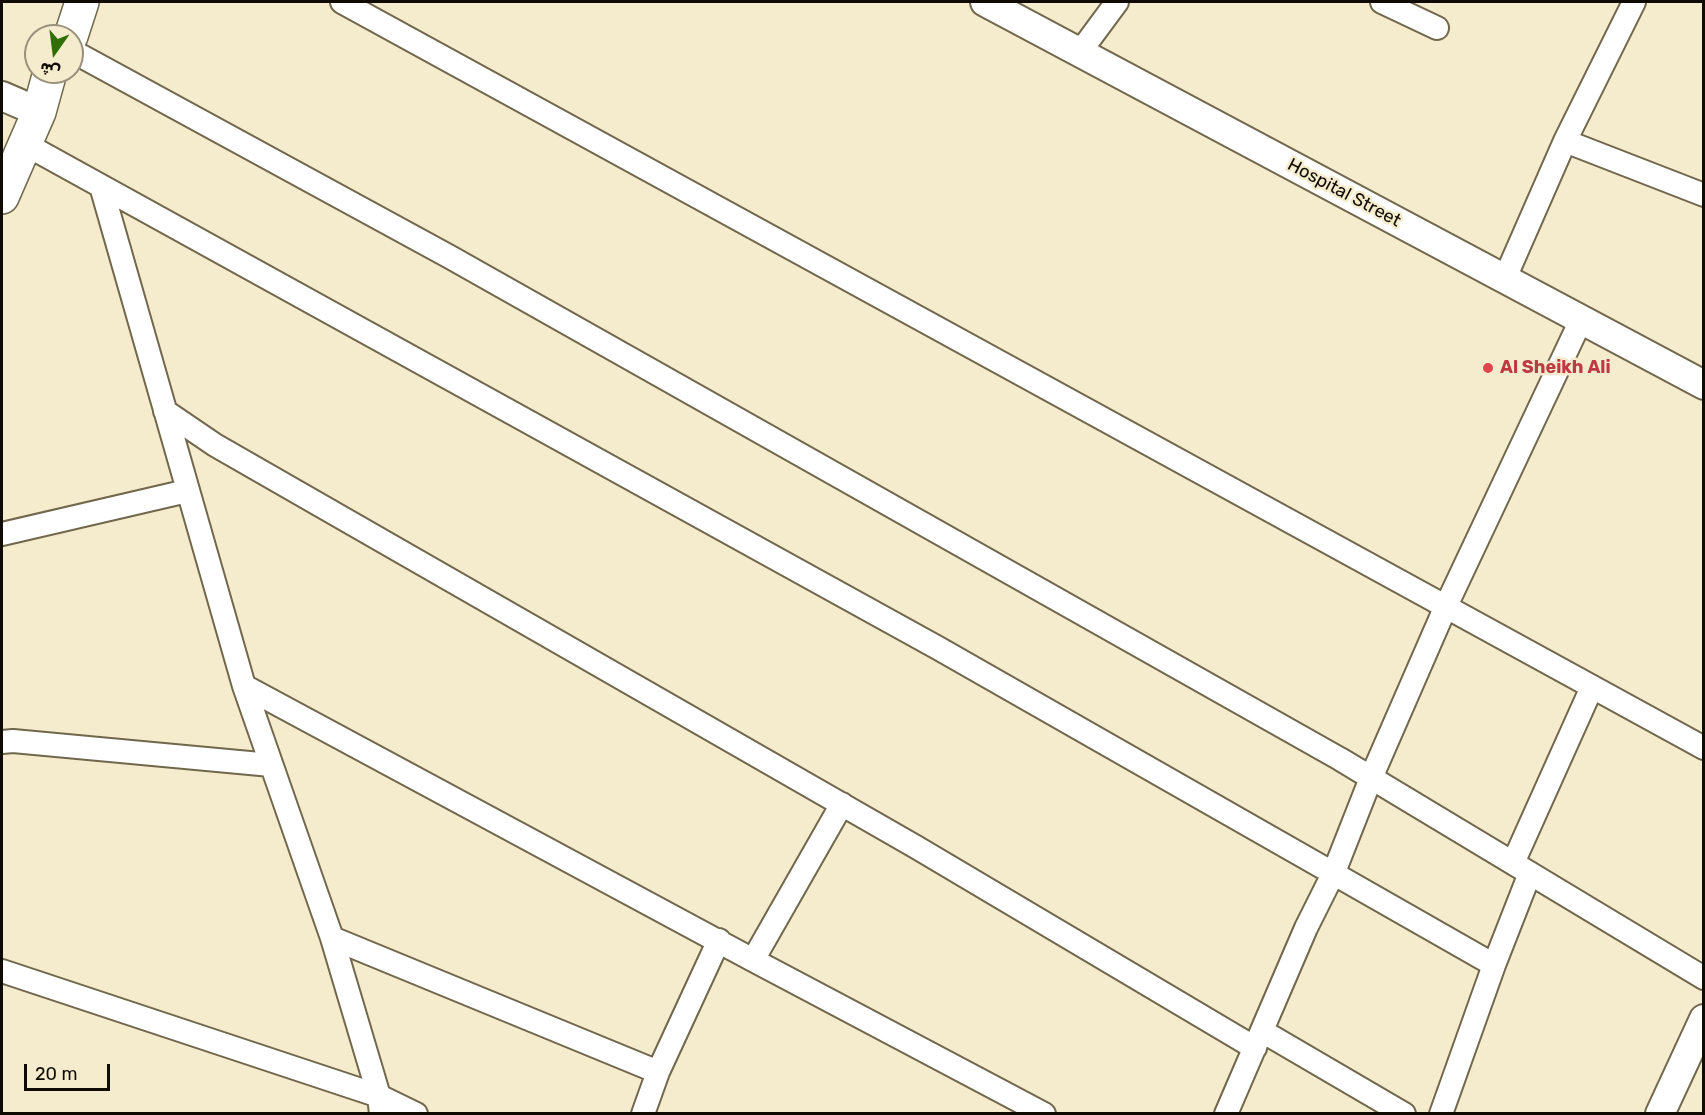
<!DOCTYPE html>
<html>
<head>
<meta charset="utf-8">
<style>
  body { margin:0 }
  #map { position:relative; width:1705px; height:1115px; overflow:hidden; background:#f5ebcd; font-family:Rubik,"Noto Sans Arabic",sans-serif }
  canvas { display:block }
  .frame { position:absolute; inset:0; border:3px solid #0f0b03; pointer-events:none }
  .north { position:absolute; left:24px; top:24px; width:60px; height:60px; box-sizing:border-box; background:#f5ebcd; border:2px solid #99917c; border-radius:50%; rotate:194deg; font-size:16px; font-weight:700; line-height:24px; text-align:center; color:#0f0b03 }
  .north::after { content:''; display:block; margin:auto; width:21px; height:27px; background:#306f03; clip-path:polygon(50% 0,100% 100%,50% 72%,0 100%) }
  .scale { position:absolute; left:24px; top:1064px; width:86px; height:27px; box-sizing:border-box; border:3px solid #0f0b03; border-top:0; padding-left:8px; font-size:18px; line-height:21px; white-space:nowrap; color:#0f0b03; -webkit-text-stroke:4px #f5ebcd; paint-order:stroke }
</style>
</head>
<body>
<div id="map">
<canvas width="1705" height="1115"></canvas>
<div class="frame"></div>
<div class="north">ش</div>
<div class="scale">20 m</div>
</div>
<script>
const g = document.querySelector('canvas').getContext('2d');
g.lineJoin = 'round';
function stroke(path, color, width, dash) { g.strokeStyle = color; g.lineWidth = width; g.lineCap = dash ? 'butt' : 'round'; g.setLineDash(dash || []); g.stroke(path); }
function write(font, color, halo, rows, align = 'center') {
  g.font = font + ' Rubik,sans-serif'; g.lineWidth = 5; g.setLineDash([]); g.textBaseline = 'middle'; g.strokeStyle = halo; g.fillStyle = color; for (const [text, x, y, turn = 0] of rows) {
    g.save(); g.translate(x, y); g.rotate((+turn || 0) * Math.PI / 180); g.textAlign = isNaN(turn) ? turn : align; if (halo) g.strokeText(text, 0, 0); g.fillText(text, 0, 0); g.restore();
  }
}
const minor = new Path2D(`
  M 342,2 L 1704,748
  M 1382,2 L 1437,28
  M 72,51 L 450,257 L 1340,759 L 1704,978
  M 1080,52 L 1117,2
  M 1565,141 L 1704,195
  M 25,144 L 938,648 L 1494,965
  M 101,186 L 244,686 L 332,938 L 379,1096 L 381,1114
  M 1505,278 L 1565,141 L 1634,2
  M 165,411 L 215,445 L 916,847 L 1255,1048
  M 2,534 L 187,491
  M 244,686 L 753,960 L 1044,1114
  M 2,742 L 13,741 L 271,765
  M 1513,863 L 1592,687
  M 332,938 L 658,1072
  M 753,960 L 842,804
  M 2,971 L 379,1096 L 416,1114
  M 1262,1031 L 1404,1114
  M 643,1114 L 658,1072 L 719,940
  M 1226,1114 L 1306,928 L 1334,872 L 1371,778 L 1446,606 L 1581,320
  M 1441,1114 L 1494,965 L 1530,873`);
const tertiary = new Path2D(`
  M 985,2 L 1704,385
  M 2,96 L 39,112
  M 1660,1114 L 1704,1019`);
const secondary = new Path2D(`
  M 71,36 L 82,2
  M 2,197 L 39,112 L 50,72`);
stroke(minor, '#70674c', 26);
stroke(tertiary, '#70674c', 32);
stroke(secondary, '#70674c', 36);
stroke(minor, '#fff', 22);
stroke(tertiary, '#fff', 28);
stroke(secondary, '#fff', 33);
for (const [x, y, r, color] of [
  [1488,368,6,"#e0444e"]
]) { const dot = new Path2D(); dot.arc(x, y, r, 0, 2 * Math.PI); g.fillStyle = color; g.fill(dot); stroke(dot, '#f5ebcd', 2); }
write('18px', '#0f0b03', '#f5ebcd', [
  ["Hospital Street",1344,193,28]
]);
write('bold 18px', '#be3a42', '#f5ebcd', [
  ["Al Sheikh Ali",1500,368]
], 'left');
</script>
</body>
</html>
